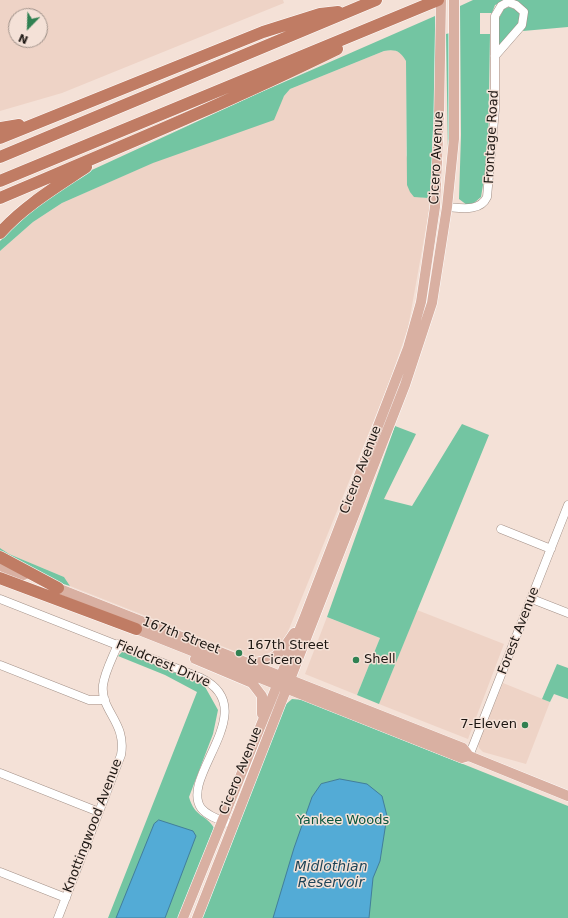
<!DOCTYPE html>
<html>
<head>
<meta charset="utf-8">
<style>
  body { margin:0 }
  #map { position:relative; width:568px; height:918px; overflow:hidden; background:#f4e1d7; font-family:"DejaVu Sans",sans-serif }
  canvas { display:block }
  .north { position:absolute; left:8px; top:8px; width:40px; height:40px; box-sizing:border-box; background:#f4e1d7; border:1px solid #9e9088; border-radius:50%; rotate:203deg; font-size:11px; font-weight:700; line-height:16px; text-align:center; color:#1c1612 }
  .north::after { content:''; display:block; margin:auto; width:14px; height:18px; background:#308152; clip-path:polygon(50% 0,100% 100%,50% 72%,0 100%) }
</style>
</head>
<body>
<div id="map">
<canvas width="568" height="918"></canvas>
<div class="north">N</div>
</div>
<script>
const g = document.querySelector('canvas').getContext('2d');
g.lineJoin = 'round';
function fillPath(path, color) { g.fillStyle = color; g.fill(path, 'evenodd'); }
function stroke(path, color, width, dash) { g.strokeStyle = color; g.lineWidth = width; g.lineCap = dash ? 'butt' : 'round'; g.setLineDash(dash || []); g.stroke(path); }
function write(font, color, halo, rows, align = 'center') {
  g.font = font + ' "DejaVu Sans",sans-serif'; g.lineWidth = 3; g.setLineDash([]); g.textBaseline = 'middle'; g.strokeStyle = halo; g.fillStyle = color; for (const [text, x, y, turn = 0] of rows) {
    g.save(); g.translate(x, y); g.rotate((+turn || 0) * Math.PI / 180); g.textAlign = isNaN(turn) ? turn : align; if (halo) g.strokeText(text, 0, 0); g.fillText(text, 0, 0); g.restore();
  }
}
fillPath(new Path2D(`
  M 0,0 L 283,0 L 284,3 L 62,93 L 0,111 ZM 16,16 L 40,16 L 40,40 L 16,40 Z
  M 394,50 L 401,53 L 406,61 L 406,155 L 422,198 L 428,198 L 432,194 L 408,328 L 389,383 L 285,639 L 277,653 L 265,657 L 252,658 L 70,586 L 64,577 L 9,554 L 0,548 L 0,251 L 33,222 L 62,203 L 278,107 L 284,96 L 290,89 L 384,51 Z
  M 417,610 L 504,644 L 468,739 L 379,704 Z
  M 327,617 L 380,638 L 357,695 L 305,674 Z
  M 503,683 L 550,702 L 526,764 L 483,752 L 479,748 L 478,743 Z`), '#eed3c6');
fillPath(new Path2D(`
  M 473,0 L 509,0 L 495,5 L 492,13 L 480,13 L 480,34 L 490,34 L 488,155 L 481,197 L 474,203 L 467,205 L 459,199 L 461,135 L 460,6 Z
  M 513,0 L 568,0 L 568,27 L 523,31 C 528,17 530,6 513,0 Z
  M 509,7 L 519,11 L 521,21 L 498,47 L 498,20 L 504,9 Z
  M 435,16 L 436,110 L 432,194 L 428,198 L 414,197 L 410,192 L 407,185 L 406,61 C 400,51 396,49 384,51 L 290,89 L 284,96 L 274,120 L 153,163 L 62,203 L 33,222 L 0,251 L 0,241 L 45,198 L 81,175 L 259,93 Z
  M 450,33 L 450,153 L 448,153 L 446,34 Z
  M 462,424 L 489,435 L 379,704 L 357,695 L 380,638 L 327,617 L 395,426 L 416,434 L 384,499 L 412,506 Z
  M 0,548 L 9,554 L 64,577 L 70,586 L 54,581 L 0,554 Z
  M 123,651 L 204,685 L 218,710 L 213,734 L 189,797 C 195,818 206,814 214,828 L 179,918 L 108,918 L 197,692 L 165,675 L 118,656 Z
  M 557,664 L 568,668 L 568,699 L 554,694 L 550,702 L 542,699 Z
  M 292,699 L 303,700 L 568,806 L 568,918 L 202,918 L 284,706 Z`), '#73c5a2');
const water = new Path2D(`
  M 340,779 L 367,784 L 382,796 L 387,816 L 380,861 L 373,878 L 369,918 L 273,918 L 294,848 L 312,797 L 321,784 Z
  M 159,820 L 193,831 L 196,836 L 165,918 L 116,918 L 154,824 Z`);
fillPath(water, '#53abd6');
stroke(water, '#427e9b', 1);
const minor = new Path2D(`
  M 447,207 C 461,208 480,212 487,197 L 495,109 L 495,16 L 501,6 L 508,2 L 516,5 L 524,12 L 522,25 L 495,56
  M 501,529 L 551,549
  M 0,599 L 201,678 C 264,709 179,776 201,808 C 208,817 223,821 233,825
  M 532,599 L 568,613
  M 0,665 L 89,700 L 105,700
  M 469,756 L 568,505
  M 0,773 L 99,812
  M 0,872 L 66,898
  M 58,918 L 121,755 C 127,722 100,711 103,685 C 105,671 113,657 118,644`);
const major = new Path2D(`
  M 0,566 L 24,575
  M 52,586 L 463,748 L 469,756
  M 129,626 L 462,758 L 469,756 L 568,796
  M 195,659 L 252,683 L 262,696 L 262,714
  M 251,663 C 276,662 281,652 294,633
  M 183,918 L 305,616 L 408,348 L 421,302 L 435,207 L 439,117 L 441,0
  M 197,918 L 405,385 L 432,303 L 447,207 L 454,139 L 454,0`);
const highway = new Path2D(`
  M 0,128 L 19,125
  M 0,138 L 263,32 L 320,14 L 338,12
  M 0,157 L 376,0
  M 0,181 L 438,0
  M 0,198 C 113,150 227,103 337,49
  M 0,233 C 24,206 56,187 86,167
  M 0,557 L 58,588
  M 0,578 L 136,629`);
stroke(minor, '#a29087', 9);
stroke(major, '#fff', 11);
stroke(highway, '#fff', 13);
stroke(minor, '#fff', 8);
stroke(major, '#d9b0a2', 10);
stroke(highway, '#c07c64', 12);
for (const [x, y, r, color] of [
  [239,653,4,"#308152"],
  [356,660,4,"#308152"],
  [525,725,4,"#308152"]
]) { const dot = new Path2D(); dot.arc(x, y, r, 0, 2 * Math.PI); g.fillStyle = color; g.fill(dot); stroke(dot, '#f4e1d7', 1.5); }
write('13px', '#1c1612', '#f4e1d7', [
  ["Frontage Road",492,137,-87],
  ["Cicero Avenue",437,158,-87],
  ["Cicero Avenue",361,470,-69],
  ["Forest Avenue",519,631,-69],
  ["167th Street",181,636,21],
  ["Fieldcrest Drive",163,664,23],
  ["Cicero Avenue",241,771,-68],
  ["Knottingwood Avenue",93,826,-69]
]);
write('13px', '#1c1612', '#f4e1d7', [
  ["167th Street",247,646],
  ["& Cicero",247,661],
  ["Shell",364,660],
  ["7-Eleven",517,725,"right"]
], 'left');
write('13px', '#09553c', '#f4e1d7', [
  ["Yankee Woods",343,821]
]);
write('italic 14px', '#1e4457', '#f4e1d7', [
  ["Midlothian",331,867],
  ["Reservoir",331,883]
]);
</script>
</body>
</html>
